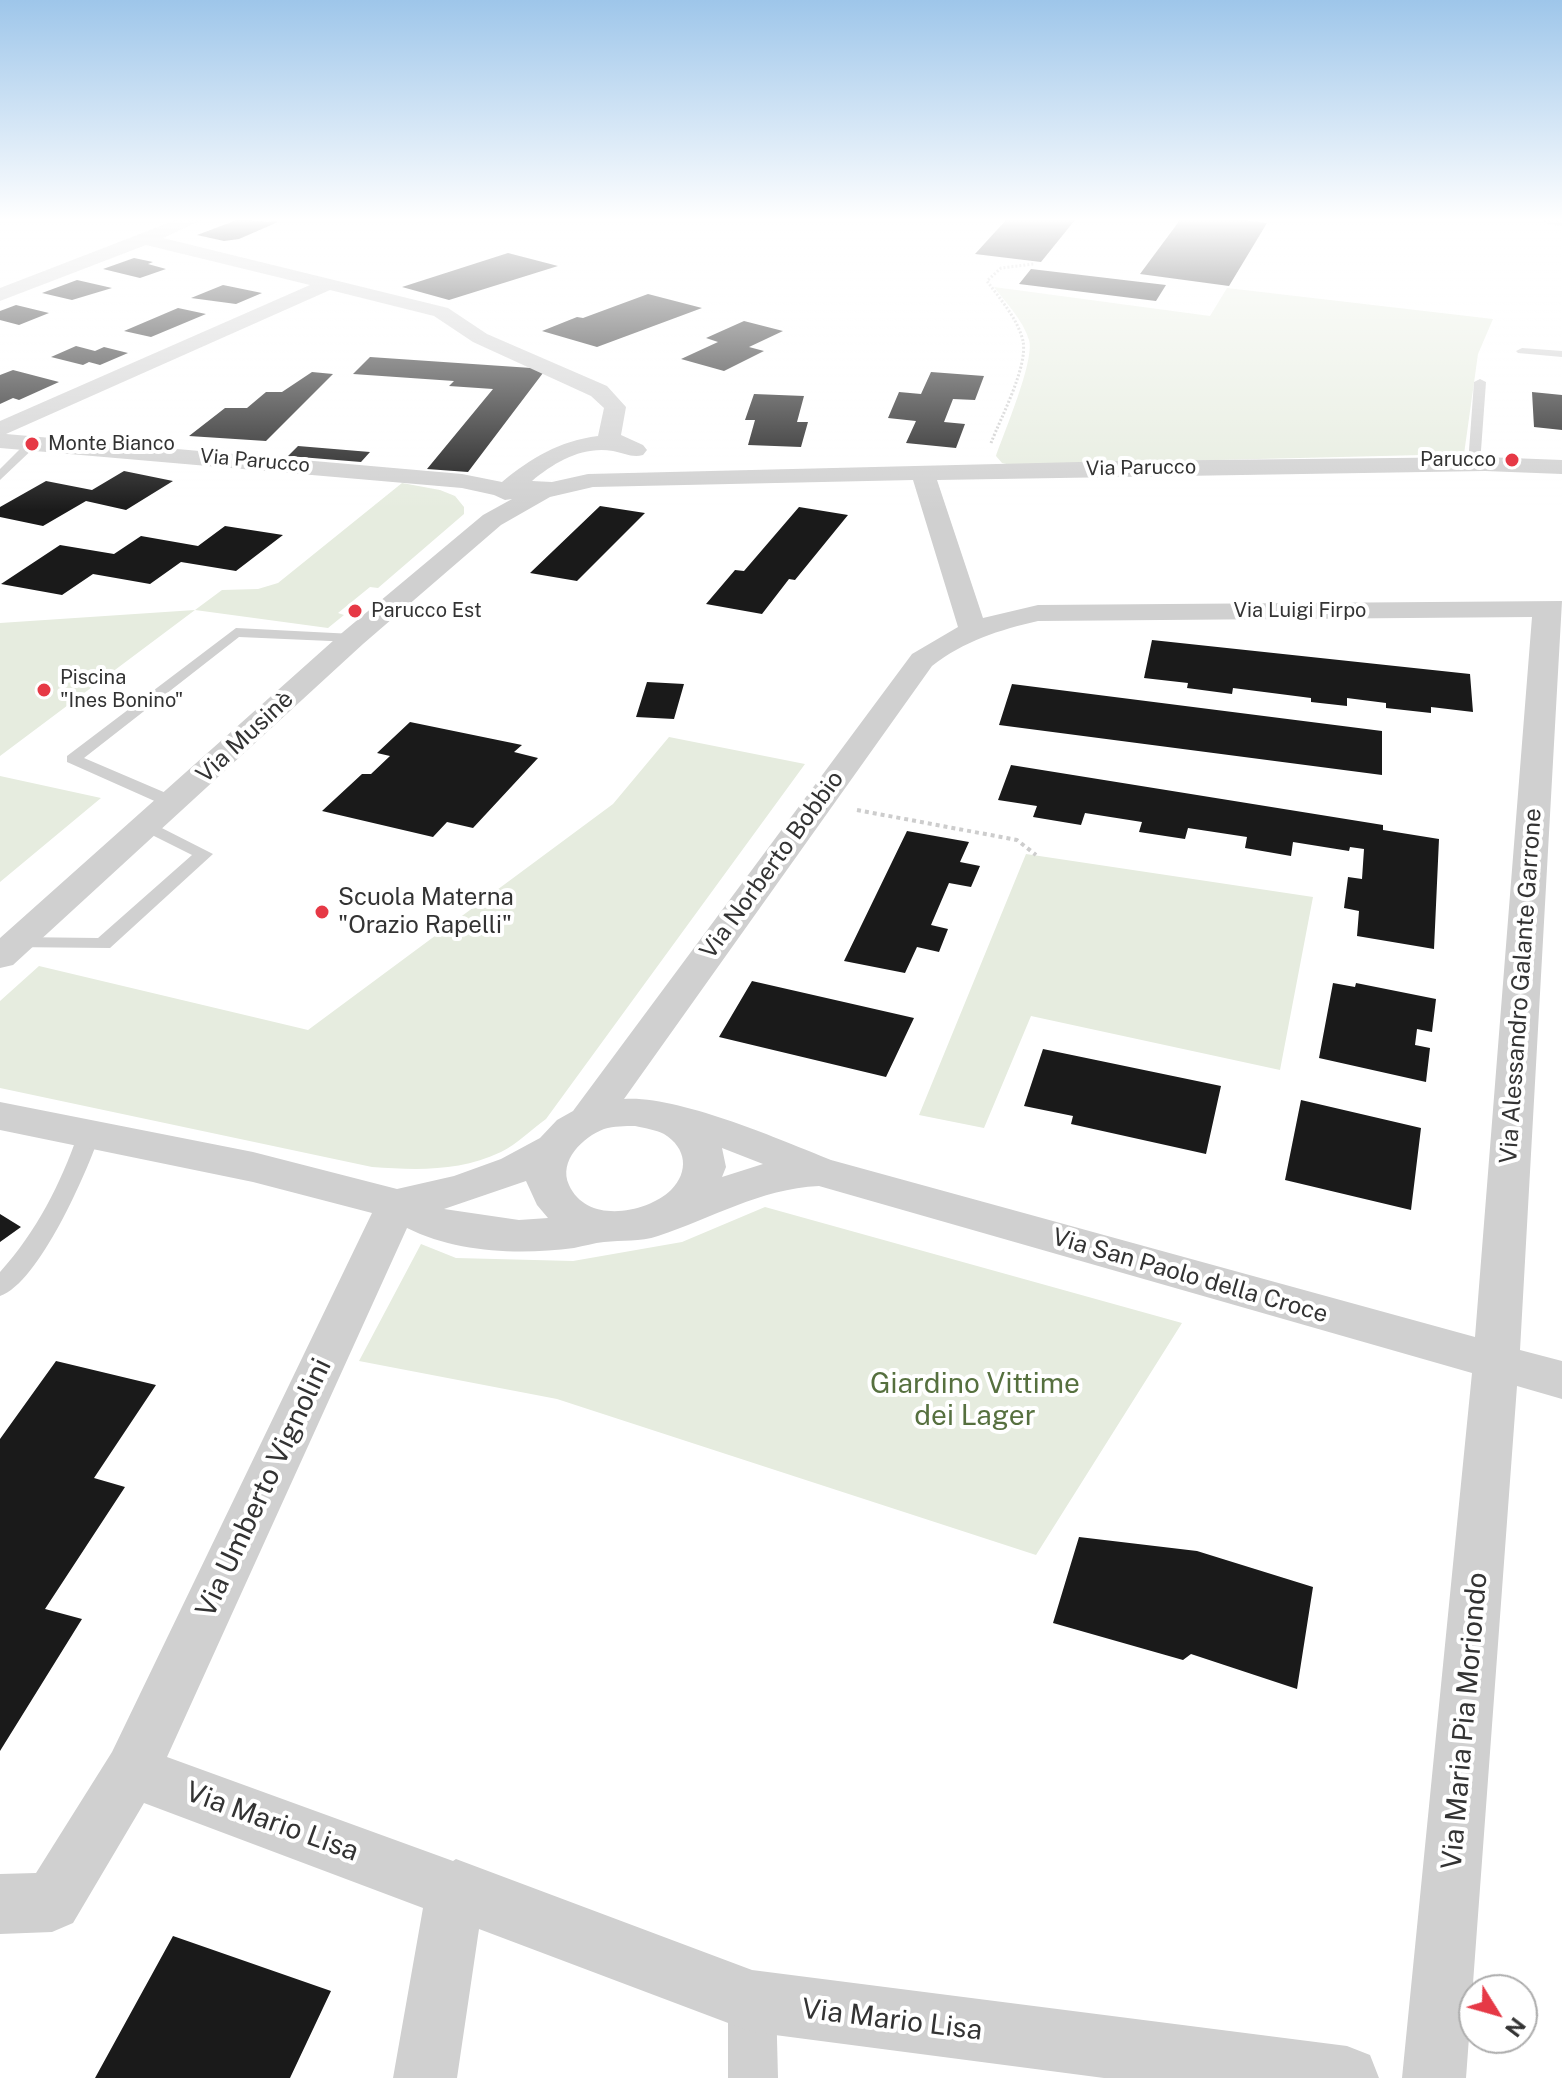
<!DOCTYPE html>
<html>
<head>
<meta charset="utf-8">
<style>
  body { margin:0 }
  #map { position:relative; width:1562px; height:2078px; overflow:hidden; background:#fff; font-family:"Public Sans",sans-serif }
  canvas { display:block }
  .north { position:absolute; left:1458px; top:1974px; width:80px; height:80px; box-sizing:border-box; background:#fff; border:2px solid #adadad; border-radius:50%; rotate:127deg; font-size:22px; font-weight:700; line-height:32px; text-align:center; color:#333 }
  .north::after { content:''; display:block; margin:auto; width:28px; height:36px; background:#e63946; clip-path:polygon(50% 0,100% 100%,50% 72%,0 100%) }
</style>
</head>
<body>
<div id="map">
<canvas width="1562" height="2078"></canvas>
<div class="north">N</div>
</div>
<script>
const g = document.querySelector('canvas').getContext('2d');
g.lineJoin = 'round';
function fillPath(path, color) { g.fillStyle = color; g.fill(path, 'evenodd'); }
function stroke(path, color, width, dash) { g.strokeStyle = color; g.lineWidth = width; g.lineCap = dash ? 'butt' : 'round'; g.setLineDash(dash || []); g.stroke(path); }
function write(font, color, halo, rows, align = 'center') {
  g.font = font + ' "Public Sans",sans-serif'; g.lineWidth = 8; g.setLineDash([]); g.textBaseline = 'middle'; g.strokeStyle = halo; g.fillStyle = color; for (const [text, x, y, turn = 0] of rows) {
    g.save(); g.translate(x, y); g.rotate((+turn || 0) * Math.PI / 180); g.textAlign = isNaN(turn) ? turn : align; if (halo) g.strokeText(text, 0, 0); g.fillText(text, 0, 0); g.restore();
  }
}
fillPath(new Path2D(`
  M 994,287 L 1210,316 L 1227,288 L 1493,319 L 1478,354 L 1464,454 L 1010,465 L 1002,463 L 996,456 C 1004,433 1035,360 1029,340 C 1023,320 1006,303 994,287 Z
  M 402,483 L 440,490 L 455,496 L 464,507 L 464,514 L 378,588 L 370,587 L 338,613 L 344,615 L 328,628 L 195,610 L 0,756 L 0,623 L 195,610 L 222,590 L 258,589 L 278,583 Z
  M 669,737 L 805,764 L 546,1119 C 532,1129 517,1144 501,1152 C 459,1172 416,1170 372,1167 L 0,1088 L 0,1001 L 39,966 L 308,1030 L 613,804 Z
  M 0,776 L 101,798 L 0,882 Z
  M 1026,854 L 1313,897 L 1280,1070 L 1031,1016 L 984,1128 L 919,1115 Z
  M 765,1207 L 1182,1323 L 1036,1555 L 557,1399 L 359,1361 L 421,1244 L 456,1258 L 573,1261 L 682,1242 Z`), '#e6ecdf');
fillPath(new Path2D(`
  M 237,220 L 278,222 L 239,239 L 224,241 L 197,235 Z
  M 1006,220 L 1075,220 L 1041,262 L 975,254 Z
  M 1180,220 L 1242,220 L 1267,223 L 1229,286 L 1140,274 Z
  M 508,253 L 558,266 L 449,300 L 402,287 Z
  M 134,258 L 153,262 L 148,264 L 166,269 L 140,278 L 103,269 Z
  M 1031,269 L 1166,285 L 1156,301 L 1019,284 Z
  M 77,280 L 112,288 L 72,300 L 42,293 Z
  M 223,285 L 262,293 L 236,304 L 191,298 Z
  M 648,294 L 702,308 L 597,347 L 542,331 L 577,317 L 583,318 Z
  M 16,305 L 49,313 L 19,325 L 0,320 L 0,311 Z
  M 178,308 L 206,314 L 151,337 L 124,331 Z
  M 744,321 L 783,331 L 749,347 L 764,351 L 724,371 L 681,359 L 718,342 L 706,338 Z
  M 76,346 L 95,351 L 104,347 L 128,353 L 100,365 L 89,362 L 83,365 L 51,357 Z
  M 370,357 L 546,369 L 468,472 L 427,469 L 493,389 L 449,386 L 454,381 L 353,374 Z
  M 13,370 L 59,382 L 19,400 L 13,398 L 0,404 L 0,375 Z
  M 312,372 L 333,374 L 266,441 L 189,436 L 225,408 L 247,408 L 266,392 L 282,392 Z
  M 931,372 L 984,376 L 975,400 L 953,399 L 944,422 L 965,424 L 956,448 L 906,443 L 916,421 L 888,418 L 899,392 L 921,394 Z
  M 1532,392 L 1562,395 L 1562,430 L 1534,427 Z
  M 754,394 L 804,396 L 797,422 L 808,422 L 801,447 L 748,445 L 755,420 L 745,420 Z
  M 298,446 L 370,452 L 361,462 L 288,456 Z
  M 124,471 L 173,481 L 126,510 L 86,501 L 43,526 L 0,517 L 0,507 L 46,481 L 92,490 Z
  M 600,506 L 645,513 L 577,581 L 530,573 Z
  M 799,507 L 848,515 L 795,580 L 789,579 L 762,614 L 706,604 L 735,570 L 744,571 Z
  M 225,526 L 283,535 L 236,571 L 181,562 L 150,584 L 93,574 L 62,595 L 1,584 L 60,545 L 114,554 L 141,536 L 198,546 Z
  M 1152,640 L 1470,674 L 1473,712 L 1431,707 L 1431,713 L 1386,708 L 1386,703 L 1347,698 L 1347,706 L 1311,702 L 1311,698 L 1233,688 L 1232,694 L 1187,688 L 1188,683 L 1144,678 Z
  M 647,682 L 684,684 L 674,719 L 636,717 Z
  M 1012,684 L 1382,731 L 1382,775 L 999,725 Z
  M 410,722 L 522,745 L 514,752 L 538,758 L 473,828 L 447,822 L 433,837 L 322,811 L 362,774 L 371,774 L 390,756 L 377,753 Z
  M 1011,765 L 1383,825 L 1383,830 L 1439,839 L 1434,949 L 1357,936 L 1359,911 L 1344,908 L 1348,877 L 1362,879 L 1364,849 L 1350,847 L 1349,851 L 1293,842 L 1291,856 L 1245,848 L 1247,837 L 1188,828 L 1185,839 L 1139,832 L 1142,822 L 1085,813 L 1081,825 L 1033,817 L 1037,806 L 998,800 Z
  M 907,831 L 969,842 L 960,862 L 980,866 L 971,887 L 949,883 L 931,925 L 948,929 L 939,952 L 917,947 L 905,973 L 844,961 Z
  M 752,981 L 914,1018 L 886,1077 L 719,1037 Z
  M 1333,983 L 1355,987 L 1356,983 L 1436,999 L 1432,1032 L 1417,1029 L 1415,1045 L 1430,1048 L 1426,1082 L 1319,1058 Z
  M 1043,1049 L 1221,1086 L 1206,1154 L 1071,1124 L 1073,1116 L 1024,1106 Z
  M 1301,1100 L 1421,1128 L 1411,1210 L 1285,1180 Z
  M 0,1214 L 21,1227 L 0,1242 Z
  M 56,1361 L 156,1385 L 94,1478 L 125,1487 L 45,1609 L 82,1619 L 0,1751 L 0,1439 Z
  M 1079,1537 L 1197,1551 L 1313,1587 L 1297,1689 L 1191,1654 L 1183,1660 L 1053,1623 Z
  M 173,1936 L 331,1991 L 290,2078 L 95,2078 Z`), '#1a1a1a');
stroke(new Path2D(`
  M 991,443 C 1001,417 1028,367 1023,341 C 1018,319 1000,299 987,281 L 1001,268 L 1034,264`), '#cdcdcd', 3, [2, 2]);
stroke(new Path2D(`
  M 857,810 L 1017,840 L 1036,855`), '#cdcdcd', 4, [4, 4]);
fillPath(new Path2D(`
  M 1522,348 L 1562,351 L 1562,357 L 1518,353 L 1516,351 Z
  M 1480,379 L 1486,382 L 1480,464 L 1474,468 L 1468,464 L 1474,382 Z
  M 28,441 L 38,444 L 0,480 L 0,469 Z
  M 236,628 L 353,634 L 360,638 L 353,642 L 239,637 L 84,758 L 180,799 L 182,803 L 180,807 L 168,807 L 67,762 L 67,756 Z
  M 148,821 L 213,854 L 110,948 L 9,947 L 7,943 L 16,937 L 98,938 L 192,855 L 142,830 L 139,826 Z
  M 89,1127 L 97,1129 L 100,1134 C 87,1172 39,1283 0,1296 L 0,1272 C 37,1231 60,1185 78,1134 L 81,1129 Z`), '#d0d0d0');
fillPath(new Path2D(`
  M 752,1977 L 769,1984 L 776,2001 L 778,2078 L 728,2078 L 728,2001 L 735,1984 Z`), '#d0d0d0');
fillPath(new Path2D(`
  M 176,220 L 202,220 L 163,238 L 448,308 L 487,334 L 607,386 L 626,407 L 621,435 L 643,445 L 647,450 L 643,455 C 632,458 624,453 613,451 C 582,446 555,462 532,481 L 552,482 L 588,474 L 1120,461 L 1485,457 L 1562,460 L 1562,474 L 1485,471 L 937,480 L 983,618 L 1038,605 L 1562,601 L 1520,1350 L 1562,1361 L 1562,1399 L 1517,1386 L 1466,2078 L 1402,2078 L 1472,1373 L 819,1186 C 759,1189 713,1218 658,1236 C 640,1242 622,1240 604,1242 C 594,1243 584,1246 574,1248 C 520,1255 457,1253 407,1228 L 167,1757 L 453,1861 L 456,1859 L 752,1970 L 1347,2046 L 1370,2055 L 1379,2078 L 1104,2078 L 752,2032 L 479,1929 L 457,2078 L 393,2078 L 423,1908 L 144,1803 L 73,1923 L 52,1932 L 0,1934 L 0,1874 L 36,1873 L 112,1752 L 372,1213 L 253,1182 L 0,1130 L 0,1102 L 253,1152 L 397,1189 L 454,1176 L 501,1159 L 540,1138 L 557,1120 L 573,1111 L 912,654 L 958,627 L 913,480 L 593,487 L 550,497 L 501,525 L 363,644 L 13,965 L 0,968 L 0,938 L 343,632 L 483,515 L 512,499 L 505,500 L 494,495 L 462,488 L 0,448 L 0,421 L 310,285 L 146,245 L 0,301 L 0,288 ZM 330,290 L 434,316 L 473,342 L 591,396 L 604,408 L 598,436 C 559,441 531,458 502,482 L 462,474 L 6,434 ZM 1532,617 L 1475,1337 L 831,1160 C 779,1139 677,1095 624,1099 L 932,666 C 964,641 999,630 1038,621 ZM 635,1126 C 644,1128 656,1130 664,1134 C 687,1148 689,1172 671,1190 C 647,1213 587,1225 569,1185 C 558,1161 583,1137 604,1129 C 614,1126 625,1126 635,1126 ZM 722,1148 L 763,1164 L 722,1177 L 726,1167 ZM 526,1181 L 537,1205 L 548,1218 L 519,1220 L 444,1209 Z
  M 1544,220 L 1562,220 L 1562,226 L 1547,224 Z`), '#d0d0d0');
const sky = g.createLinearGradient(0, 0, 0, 511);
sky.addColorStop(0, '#9ec6ea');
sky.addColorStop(0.43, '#fff');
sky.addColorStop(1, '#ffffff00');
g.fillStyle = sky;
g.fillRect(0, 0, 1562, 511);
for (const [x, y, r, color] of [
  [32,444,8,"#e63946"],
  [1512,460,8,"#e63946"],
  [355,611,8,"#e63946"],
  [44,690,8,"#e63946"],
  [322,912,8,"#e63946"]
]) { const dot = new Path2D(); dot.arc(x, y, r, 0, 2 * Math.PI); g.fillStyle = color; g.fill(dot); stroke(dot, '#fff', 3); }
write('20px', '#333', '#fff', [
  ["Monte Bianco",48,444],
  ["Parucco",1496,460,"right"],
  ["Parucco Est",371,611],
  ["Piscina",60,678],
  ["\"Ines Bonino\"",60,701]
], 'left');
write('20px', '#333', '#fff', [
  ["Via Parucco",255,461,5],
  ["Via Parucco",1141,468,-1],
  ["Via Luigi Firpo",1300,611]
]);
write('24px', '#333', '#fff', [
  ["Via Musinè",245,737,-43],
  ["Via Norberto Bobbio",772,865,-54],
  ["Via Alessandro Galante Garrone",1521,986,-86],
  ["Via San Paolo della Croce",1190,1276,16]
]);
write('24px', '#333', '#fff', [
  ["Scuola Materna",338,898],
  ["\"Orazio Rapelli\"",338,926]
], 'left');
write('28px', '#56703f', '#fff', [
  ["Giardino Vittime",975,1384],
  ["dei Lager",975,1416]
]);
write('28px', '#333', '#fff', [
  ["Via Umberto Vignolini",264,1488,-65],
  ["Via Maria Pia Moriondo",1465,1721,-85],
  ["Via Mario Lisa",272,1822,20],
  ["Via Mario Lisa",892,2020,7]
]);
</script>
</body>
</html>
